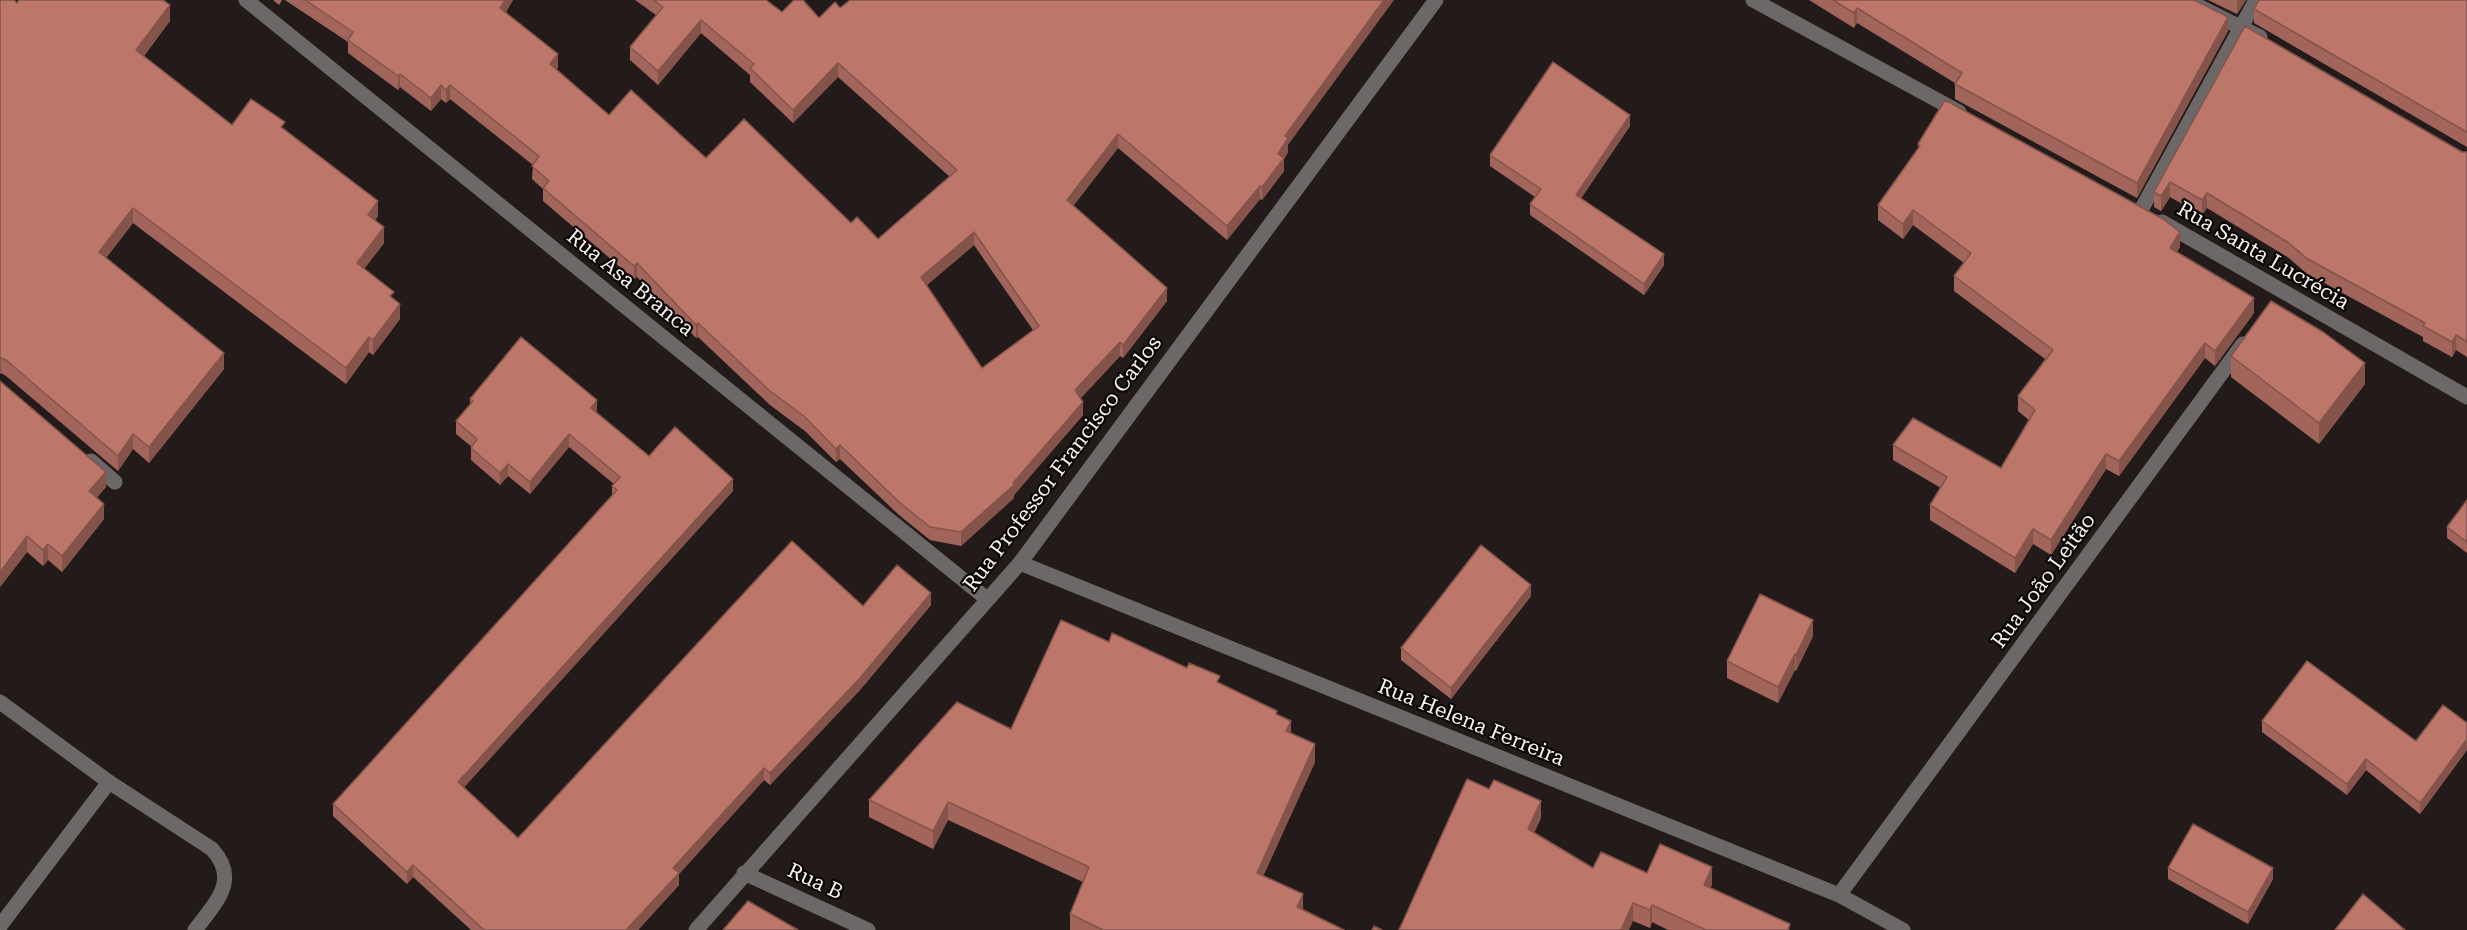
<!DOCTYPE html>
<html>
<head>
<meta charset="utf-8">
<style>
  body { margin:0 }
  canvas { display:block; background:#231b1a }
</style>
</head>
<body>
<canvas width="2467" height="930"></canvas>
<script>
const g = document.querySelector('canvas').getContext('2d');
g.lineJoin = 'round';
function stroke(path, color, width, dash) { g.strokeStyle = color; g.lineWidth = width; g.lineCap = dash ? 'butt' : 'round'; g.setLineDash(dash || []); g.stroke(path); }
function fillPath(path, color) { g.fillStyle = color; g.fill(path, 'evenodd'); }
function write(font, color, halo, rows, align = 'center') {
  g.font = font + ' "Roboto Serif",serif'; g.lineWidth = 4.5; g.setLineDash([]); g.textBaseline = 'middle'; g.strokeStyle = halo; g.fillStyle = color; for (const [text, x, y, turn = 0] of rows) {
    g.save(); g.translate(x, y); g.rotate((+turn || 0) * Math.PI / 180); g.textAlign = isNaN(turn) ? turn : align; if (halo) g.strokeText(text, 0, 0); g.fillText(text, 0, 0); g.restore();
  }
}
stroke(new Path2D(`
  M 91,461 L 115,482`), '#6c6867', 15);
stroke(new Path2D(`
  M 246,0 L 987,599
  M 1753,0 L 1959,112
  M 2186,0 L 2260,37
  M 2141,210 L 2256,0
  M 2162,222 L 2467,397
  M 1020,563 L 1839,895 L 1903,930
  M 0,702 L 109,782 L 212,849 C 240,880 216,902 195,930
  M 744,873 L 868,930
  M 1839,895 L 2243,344
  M 0,926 L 109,782
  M 696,930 L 1020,563 L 1436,0`), '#6c6867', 15);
fillPath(new Path2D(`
  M 0,0 L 170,21 L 144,56 L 232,125 L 285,129 L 378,216 L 375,220 L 384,243 L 364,269 L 394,299 L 400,319 L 373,355 L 369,352 L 346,384 L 133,223 L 106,258 L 224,369 L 149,463 L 133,449 L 118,471 L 6,376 L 1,373 L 0,374 Z
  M 273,0 L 282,0 L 279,5 Z
  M 285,0 L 513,0 L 506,12 L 558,67 L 556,70 L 609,115 L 851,223 L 878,239 L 950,177 L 838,77 L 793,123 L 750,82 L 750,75 L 701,33 L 658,85 L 630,60 L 630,47 L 656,15 L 635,0 L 766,0 L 782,12 L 819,18 L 840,8 L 1288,145 L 1288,152 L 1284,159 L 1284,171 L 1262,200 L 1260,199 L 1227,240 L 1118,148 L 1073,206 L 1167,301 L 1123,358 L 1120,356 L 1081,398 L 1083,415 L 1014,495 L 1014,498 L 961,546 L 930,540 L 899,515 L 840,459 L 836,462 L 805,431 L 770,405 L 698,337 L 696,338 L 637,277 L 634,279 L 543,201 L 543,189 L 532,179 L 533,165 L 450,99 L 446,103 L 441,99 L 431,111 L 400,87 L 398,90 L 348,53 L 348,42 ZM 974,245 L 1033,330 L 982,368 L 927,285 Z
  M 1809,0 L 2194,0 L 2228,31 L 2137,198 L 1955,99 L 1955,83 L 1857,23 L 1854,28 Z
  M 2208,0 L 2246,0 L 2237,14 Z
  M 2467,0 L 2467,147 L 2254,23 L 2254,9 Z
  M 2245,26 L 2462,152 L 2467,152 L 2467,357 L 2456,350 L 2452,357 L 2423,341 L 2423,337 L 2306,273 L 2289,258 L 2207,208 L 2202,215 L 2170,197 L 2161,211 L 2154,207 L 2154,192 Z
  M 1630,126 L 1581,198 L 1664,265 L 1644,295 L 1530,215 L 1530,204 L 1535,197 L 1490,166 L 1490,155 Z
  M 1918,144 L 2180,247 L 2177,252 L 2254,313 L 2215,366 L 2205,358 L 2119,476 L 2106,469 L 2051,555 L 2033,544 L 2015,573 L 1930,520 L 1930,505 L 1941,488 L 1893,460 L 1893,445 L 2001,468 L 2029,420 L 2018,411 L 2018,396 L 2045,359 L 1954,291 L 1954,276 L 1964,263 L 1913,225 L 1903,239 L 1878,220 L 1878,205 L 1918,148 Z
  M 2231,356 L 2365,384 L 2319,444 L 2231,377 Z
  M 0,381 L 106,487 L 96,498 L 104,519 L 62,572 L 48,560 L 43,566 L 27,552 L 0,587 Z
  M 470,399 L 597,412 L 597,413 L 649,456 L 733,491 L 464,787 L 518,838 L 863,606 L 931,605 L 860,690 L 770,785 L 764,780 L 679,874 L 679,885 L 638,930 L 471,930 L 413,877 L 407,884 L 333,816 L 333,804 L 612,496 L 612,486 L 614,484 L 569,447 L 530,494 L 508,476 L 500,485 L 471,460 L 471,448 L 472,447 L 456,434 L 456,421 L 470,404 Z
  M 2467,500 L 2467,553 L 2447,538 L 2447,527 Z
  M 1531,596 L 1451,699 L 1401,660 L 1401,648 Z
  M 1813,636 L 1796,671 L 1795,670 L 1778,703 L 1727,678 L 1727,661 Z
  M 1109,642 L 1187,668 L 1220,683 L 1277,714 L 1291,734 L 1315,762 L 1263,876 L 1303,909 L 1344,930 L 1070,930 L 1070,914 L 1083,882 L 948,820 L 933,849 L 869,817 L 869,800 L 1011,729 Z
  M 2262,721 L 2416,741 L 2467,723 L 2467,750 L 2420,814 L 2366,770 L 2347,795 L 2262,732 Z
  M 1541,818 L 1534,833 L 1593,868 L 1647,873 L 1712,884 L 1710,888 L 1790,930 L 1668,930 L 1652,922 L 1650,928 L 1633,921 L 1399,930 Z
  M 2168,868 L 2273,879 L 2248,924 L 2168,879 Z`), '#a2655b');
fillPath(new Path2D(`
  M 505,0 L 513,0 L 500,22 L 500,8 Z
  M 1384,0 L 1394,0 L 1288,145 L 1288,152 L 1284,159 L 1284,171 L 1262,200 L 1262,187 L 1278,154 L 1285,136 Z
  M 2237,0 L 2246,0 L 2237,14 Z
  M 170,5 L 170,21 L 136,65 L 136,50 Z
  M 1857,8 L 1857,23 L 1854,28 L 1854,13 Z
  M 2228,17 L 2228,31 L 2137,198 L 2137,183 Z
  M 701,20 L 701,33 L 658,85 L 658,71 Z
  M 558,54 L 558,67 L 550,78 L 550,64 Z
  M 838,63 L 838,77 L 793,123 L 793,110 Z
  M 400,74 L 400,87 L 398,90 L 398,76 Z
  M 441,85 L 441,99 L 431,111 L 431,98 Z
  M 450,85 L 450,99 L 446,103 L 446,90 Z
  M 1630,115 L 1630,126 L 1576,206 L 1576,195 Z
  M 1118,134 L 1118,148 L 1067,214 L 1067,200 Z
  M 2170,182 L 2170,197 L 2161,211 L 2161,196 Z
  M 1260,186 L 1260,199 L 1227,240 L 1227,226 Z
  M 2207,193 L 2207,208 L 2202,215 L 2202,200 Z
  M 378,201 L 378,216 L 368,230 L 368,215 Z
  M 133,208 L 133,223 L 99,267 L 99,252 Z
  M 1913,210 L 1913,225 L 1903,239 L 1903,224 Z
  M 384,227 L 384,243 L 357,278 L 357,263 Z
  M 974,232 L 974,245 L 921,290 L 921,277 Z
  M 2180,232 L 2180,247 L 2170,263 L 2170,248 Z
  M 1664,254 L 1664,265 L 1644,295 L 1644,284 Z
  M 637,263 L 637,277 L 634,279 L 634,266 Z
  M 1167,288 L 1167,301 L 1123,358 L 1123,345 Z
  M 2254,298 L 2254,313 L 2215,366 L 2215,351 Z
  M 400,304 L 400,319 L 373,355 L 373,340 Z
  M 698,323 L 698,337 L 696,338 L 696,325 Z
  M 2456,335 L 2456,350 L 2452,357 L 2452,342 Z
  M 369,337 L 369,352 L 346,384 L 346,368 Z
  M 1120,342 L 1120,356 L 1075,404 L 1075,390 Z
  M 2205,343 L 2205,358 L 2119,476 L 2119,461 Z
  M 224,353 L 224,369 L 149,463 L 149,447 Z
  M 1,358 L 1,373 L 0,374 L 0,359 Z
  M 2365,363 L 2365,384 L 2319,444 L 2319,423 Z
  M 597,400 L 597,412 L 591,420 L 591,408 Z
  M 1083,402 L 1083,415 L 1014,495 L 1014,498 L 961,546 L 961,532 L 1013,483 Z
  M 133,434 L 133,449 L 118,471 L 118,456 Z
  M 569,434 L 569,447 L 530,494 L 530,482 Z
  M 840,445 L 840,459 L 836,462 L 836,449 Z
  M 2106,454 L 2106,469 L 2051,555 L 2051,540 Z
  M 508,464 L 508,476 L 500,485 L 500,473 Z
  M 106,472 L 106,487 L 89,507 L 89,491 Z
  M 733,479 L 733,491 L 458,794 L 458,782 Z
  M 104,504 L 104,519 L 62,572 L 62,556 Z
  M 2033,529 L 2033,544 L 2015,573 L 2015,558 Z
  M 27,536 L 27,552 L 0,587 L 0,572 Z
  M 48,544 L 48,560 L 43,566 L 43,550 Z
  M 1531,585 L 1531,596 L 1451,699 L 1451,688 Z
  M 931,593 L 931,605 L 860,690 L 770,785 L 770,773 Z
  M 1813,620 L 1813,636 L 1796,671 L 1796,655 Z
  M 1795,654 L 1795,670 L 1778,703 L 1778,687 Z
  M 1291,721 L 1291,738 L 1286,731 Z
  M 2467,739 L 2467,750 L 2420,814 L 2420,803 Z
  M 1315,744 L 1315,762 L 1257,890 L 1257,873 Z
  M 2366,759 L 2366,770 L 2347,795 L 2347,784 Z
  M 764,768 L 764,780 L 679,874 L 679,885 L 638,930 L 626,930 L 673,868 Z
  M 1541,801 L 1541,818 L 1528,846 L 1528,829 Z
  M 948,802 L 948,820 L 933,849 L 933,831 Z
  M 413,865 L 413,877 L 407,884 L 407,872 Z
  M 1712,867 L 1712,884 L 1704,902 L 1704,885 Z
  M 2273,868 L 2273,879 L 2248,924 L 2248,912 Z
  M 1303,894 L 1303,911 L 1297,907 Z
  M 1633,903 L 1633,921 L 1629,930 L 1621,930 Z
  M 1652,905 L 1652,922 L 1650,928 L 1650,910 Z`), '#84534a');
const building = new Path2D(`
  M 0,0 L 14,0 L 17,3 L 19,0 L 163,0 L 170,5 L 136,50 L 232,125 L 251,99 L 285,122 L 281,127 L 378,201 L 368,215 L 384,227 L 357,263 L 394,292 L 390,296 L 400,304 L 373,340 L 369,337 L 346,368 L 133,208 L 99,252 L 224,353 L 149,447 L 133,434 L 118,456 L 6,360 L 1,358 L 0,359 Z
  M 305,0 L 505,0 L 500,8 L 558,54 L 550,64 L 609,115 L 631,90 L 706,158 L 744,119 L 851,223 L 857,217 L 878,239 L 957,170 L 838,63 L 793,110 L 750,68 L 754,64 L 701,20 L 658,71 L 630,47 L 663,7 L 653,0 L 766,0 L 782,12 L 794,0 L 803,0 L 819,18 L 835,2 L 840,8 L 850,0 L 1384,0 L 1285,136 L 1288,138 L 1278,154 L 1284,158 L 1262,187 L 1260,186 L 1227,226 L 1118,134 L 1067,200 L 1167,288 L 1123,345 L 1120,342 L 1075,390 L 1083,402 L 1013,483 L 1014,485 L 961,532 L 930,527 L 899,502 L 840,445 L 836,449 L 805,417 L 770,391 L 698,323 L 696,325 L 637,263 L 634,266 L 543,188 L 549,181 L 532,166 L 539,156 L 450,85 L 446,90 L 441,85 L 431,98 L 400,74 L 398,76 L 348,40 L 353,32 ZM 974,232 L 1039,326 L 982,368 L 921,277 Z
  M 1833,0 L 2194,0 L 2228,17 L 2137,183 L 1955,84 L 1962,73 L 1857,8 L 1854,13 Z
  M 2259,0 L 2467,0 L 2467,132 L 2254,9 Z
  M 2245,26 L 2462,152 L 2467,152 L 2467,342 L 2456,335 L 2452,342 L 2423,326 L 2425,323 L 2306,258 L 2289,243 L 2207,193 L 2202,200 L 2170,182 L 2161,196 L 2154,192 Z
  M 1553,62 L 1630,115 L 1576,195 L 1664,254 L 1644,284 L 1530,204 L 1541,189 L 1490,155 Z
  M 1945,100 L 2163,219 L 2180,232 L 2170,248 L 2254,298 L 2215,351 L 2205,343 L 2119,461 L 2106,454 L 2051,540 L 2033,529 L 2015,558 L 1930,505 L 1947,477 L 1893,445 L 1913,418 L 2001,468 L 2035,410 L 2018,396 L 2053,350 L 1954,276 L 1971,253 L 1913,210 L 1903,224 L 1878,205 L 1920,146 L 1918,144 Z
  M 2271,301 L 2323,332 L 2365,363 L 2319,423 L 2231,356 Z
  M 521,337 L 597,400 L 591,408 L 649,456 L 675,427 L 733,479 L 458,782 L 518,838 L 792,541 L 863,606 L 897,565 L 931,593 L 860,678 L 770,773 L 764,768 L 673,868 L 679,873 L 626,930 L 484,930 L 413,865 L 407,872 L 333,804 L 617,490 L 612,486 L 620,477 L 569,434 L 530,482 L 508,464 L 500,473 L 471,448 L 477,439 L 456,421 L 473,401 L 470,399 Z
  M 0,381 L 106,472 L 89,491 L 104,504 L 62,556 L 48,544 L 43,550 L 27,536 L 0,572 Z
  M 2467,500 L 2467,542 L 2447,527 Z
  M 1481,545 L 1531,585 L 1451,688 L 1401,648 Z
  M 1760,594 L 1813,620 L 1796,655 L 1795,654 L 1778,687 L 1727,661 Z
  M 1061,620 L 1109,642 L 1112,633 L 1187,668 L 1189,663 L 1220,676 L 1217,682 L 1277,711 L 1276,714 L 1291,721 L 1286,731 L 1315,744 L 1257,873 L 1303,894 L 1297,907 L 1344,930 L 1103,930 L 1070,914 L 1089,867 L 948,802 L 933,831 L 869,800 L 957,702 L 1011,729 Z
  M 2307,661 L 2416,741 L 2443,705 L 2467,723 L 2467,739 L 2420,803 L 2366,759 L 2347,784 L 2262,721 Z
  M 1467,779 L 1489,789 L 1494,780 L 1541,801 L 1528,829 L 1593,868 L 1601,852 L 1647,873 L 1660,844 L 1712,867 L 1704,885 L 1790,924 L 1788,930 L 1706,930 L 1652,905 L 1650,910 L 1633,903 L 1621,930 L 1399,930 Z
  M 2193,824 L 2273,868 L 2248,912 L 2168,868 Z
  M 2363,894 L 2405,930 L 2335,930 Z
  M 748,901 L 798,930 L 723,930 Z
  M 1374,926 L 1382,930 L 1372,930 Z`);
fillPath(building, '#bc766a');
stroke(building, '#84534a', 1.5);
write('21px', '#f9f3f2', '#0a0706', [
  ["Rua Santa Lucrécia",2263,256,30],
  ["Rua Asa Branca",630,283,39],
  ["Rua Professor Francisco Carlos",1063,464,-53],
  ["Rua João Leitão",2044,581,-54],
  ["Rua Helena Ferreira",1471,723,22],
  ["Rua B",815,882,25]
]);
</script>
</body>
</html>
